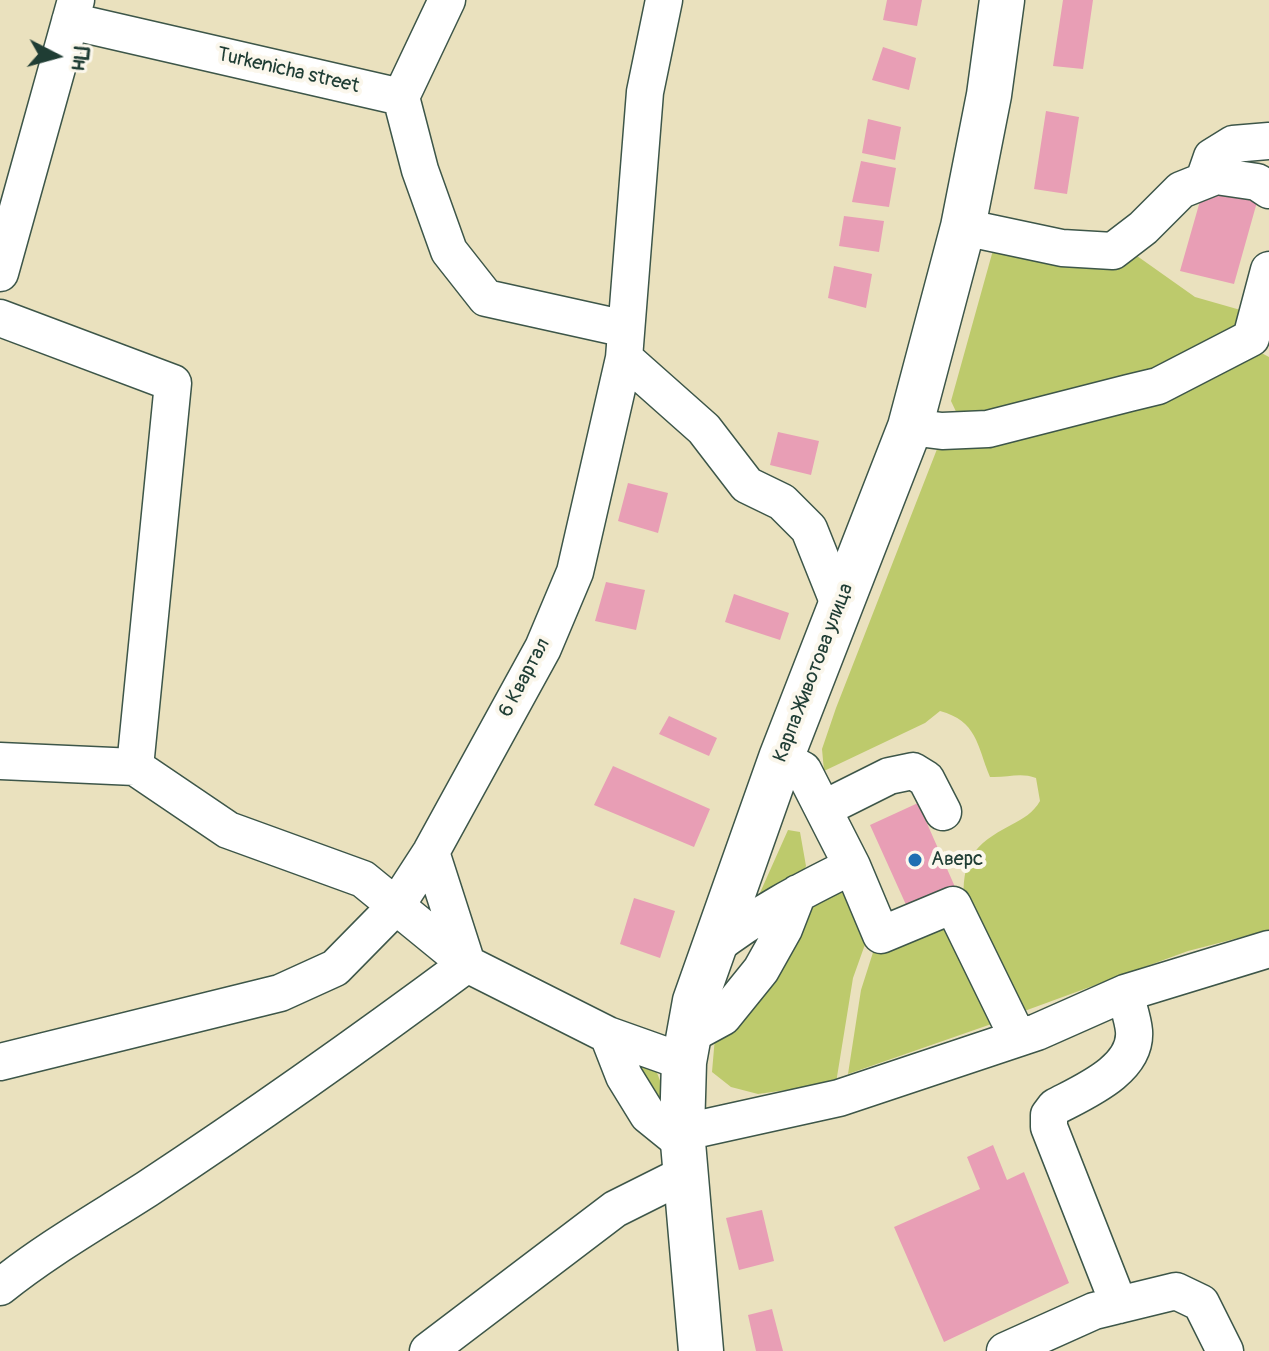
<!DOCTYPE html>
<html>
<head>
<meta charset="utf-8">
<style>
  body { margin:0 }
  #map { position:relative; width:1269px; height:1351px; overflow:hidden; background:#eae1be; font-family:Pangolin,sans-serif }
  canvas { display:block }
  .north { position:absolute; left:16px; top:16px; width:80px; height:80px; -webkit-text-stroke:6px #fbf7ec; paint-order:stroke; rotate:96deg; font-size:22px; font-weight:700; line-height:32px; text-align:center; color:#1f3d34 }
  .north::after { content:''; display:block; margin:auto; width:28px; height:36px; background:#1f3d34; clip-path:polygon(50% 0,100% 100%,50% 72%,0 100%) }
</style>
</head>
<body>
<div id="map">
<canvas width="1269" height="1351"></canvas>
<div class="north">Пн</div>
</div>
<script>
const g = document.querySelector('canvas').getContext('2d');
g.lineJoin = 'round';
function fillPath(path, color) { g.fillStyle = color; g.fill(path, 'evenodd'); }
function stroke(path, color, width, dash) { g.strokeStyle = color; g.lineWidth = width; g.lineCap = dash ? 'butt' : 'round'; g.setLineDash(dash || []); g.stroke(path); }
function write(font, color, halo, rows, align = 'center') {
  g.font = font + ' Pangolin,sans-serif'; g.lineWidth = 8; g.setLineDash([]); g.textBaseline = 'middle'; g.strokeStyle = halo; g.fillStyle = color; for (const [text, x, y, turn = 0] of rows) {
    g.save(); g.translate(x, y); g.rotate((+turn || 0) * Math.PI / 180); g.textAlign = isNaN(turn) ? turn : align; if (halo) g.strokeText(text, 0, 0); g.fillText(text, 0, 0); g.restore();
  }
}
fillPath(new Path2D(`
  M 995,243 L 1130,251 L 1195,297 L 1244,311 L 1246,329 L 1155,378 L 959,418 L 951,401 Z
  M 1250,347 L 1269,357 L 1269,930 L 1188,951 L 1019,1013 L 964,905 C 961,860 973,845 1011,825 C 1024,818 1033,813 1040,801 L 1036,778 C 1020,772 1007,778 990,777 C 977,745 977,721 940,711 L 925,723 L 824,771 L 822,749 L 836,708 L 939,444 Z
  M 788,830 L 800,832 L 806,866 L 800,877 L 764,904 L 759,895 Z
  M 851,892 L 868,936 L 853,978 L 836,1083 L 758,1094 L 731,1087 L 712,1072 L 715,1037 L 813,896 Z
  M 951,911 L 1003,1020 L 848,1074 L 861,990 L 876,943 Z
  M 633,1054 L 654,1065 L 674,1117 L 654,1112 Z`), '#bdca6c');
fillPath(new Path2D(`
  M 887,0 L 922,0 L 917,26 L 883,20 Z
  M 1063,0 L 1093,0 L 1083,69 L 1053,66 Z
  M 883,47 L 916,58 L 909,90 L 872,80 Z
  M 1046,111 L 1079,117 L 1067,194 L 1034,189 Z
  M 868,119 L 901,127 L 895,160 L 862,153 Z
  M 861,161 L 896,168 L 889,207 L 852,202 Z
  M 1204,187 L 1257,202 L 1234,284 L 1180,271 Z
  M 844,216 L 884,221 L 879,252 L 839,246 Z
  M 834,266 L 872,274 L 866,308 L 828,298 Z
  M 778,432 L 819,441 L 811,475 L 770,465 Z
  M 628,483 L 668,493 L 658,533 L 618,521 Z
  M 606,582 L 645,590 L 636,630 L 595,621 Z
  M 734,594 L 789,613 L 780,640 L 725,622 Z
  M 669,716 L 717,738 L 709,756 L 659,734 Z
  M 613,766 L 710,809 L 694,847 L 594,805 Z
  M 918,803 L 959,896 L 912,918 L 870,825 Z
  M 634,898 L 675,911 L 660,958 L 620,944 Z
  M 993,1145 L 1007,1180 L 1024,1172 L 1069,1283 L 944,1342 L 894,1227 L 980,1189 L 967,1157 Z
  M 762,1210 L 774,1261 L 739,1270 L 726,1218 Z
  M 772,1309 L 783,1351 L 756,1351 L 748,1315 Z`), '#e89eb5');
const minor = new Path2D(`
  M 70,21 L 401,97 L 447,0
  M 401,97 L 420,170 L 449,251 L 486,298 L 626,329
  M 1204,180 L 1212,157 L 1233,144 L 1269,141
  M 963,227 L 1062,248 L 1113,251 L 1143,228 L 1181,190 L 1216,176 L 1257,182 L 1269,190
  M 0,273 L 76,0
  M 0,318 L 173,383 L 135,767 L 228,830 L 363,879 L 467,964 L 608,1035 L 684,1062
  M 624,358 L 704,429 L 747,485 L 782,502 L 809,529 L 839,604
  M 910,427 L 942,431 L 988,429 L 1129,393 L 1158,386 L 1251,338 L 1269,270
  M 0,761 L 135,767
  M 823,809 L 889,776 L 913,771 L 926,779 L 943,812
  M 852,866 L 881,935 L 953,905 L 1018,1038
  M 712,949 C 755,915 803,890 852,866 L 803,770 L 781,758
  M 608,1035 L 624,1076 L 648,1115 L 685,1145
  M 688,1036 L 723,1017 L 761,970 L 784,929 L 798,893
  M 0,1062 L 280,993 L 335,968 L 396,906 L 431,852 L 543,648 L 575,572 L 624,358 L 645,92 L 664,0
  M 682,1131 L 703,1128 L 839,1098 L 1037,1032 L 1125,993 L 1269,949
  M 0,1287 C 46,1250 97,1221 147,1189 C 256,1117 362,1042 467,964 L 431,852
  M 1119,1305 L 1049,1127 L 1049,1115 L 1055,1107 C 1083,1092 1137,1070 1134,1031 C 1133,1019 1128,1006 1125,993
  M 428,1351 L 615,1209 L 685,1174
  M 1005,1351 L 1094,1311 L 1176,1291 L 1201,1303 L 1225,1351`);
const major = new Path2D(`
  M 701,1351 L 682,1131 L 684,1062 L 695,1001 L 781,758 L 910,427 L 963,227 L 989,95 L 1002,0`);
stroke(minor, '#3d5649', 39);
stroke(major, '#3d5649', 47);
stroke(minor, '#fff', 36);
stroke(major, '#fff', 44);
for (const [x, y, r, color] of [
  [915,860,8,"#1f6fb2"]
]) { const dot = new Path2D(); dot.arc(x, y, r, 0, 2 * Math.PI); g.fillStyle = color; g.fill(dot); stroke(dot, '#fbf7ec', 3); }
write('20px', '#1f3d34', '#fbf7ec', [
  ["Turkenicha street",288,71,13],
  ["Карпа Животова улица",814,673,-69],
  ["6 Квартал",525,678,-62]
]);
write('20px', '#1f3d34', '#fbf7ec', [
  ["Аверс",931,860]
], 'left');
</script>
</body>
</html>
